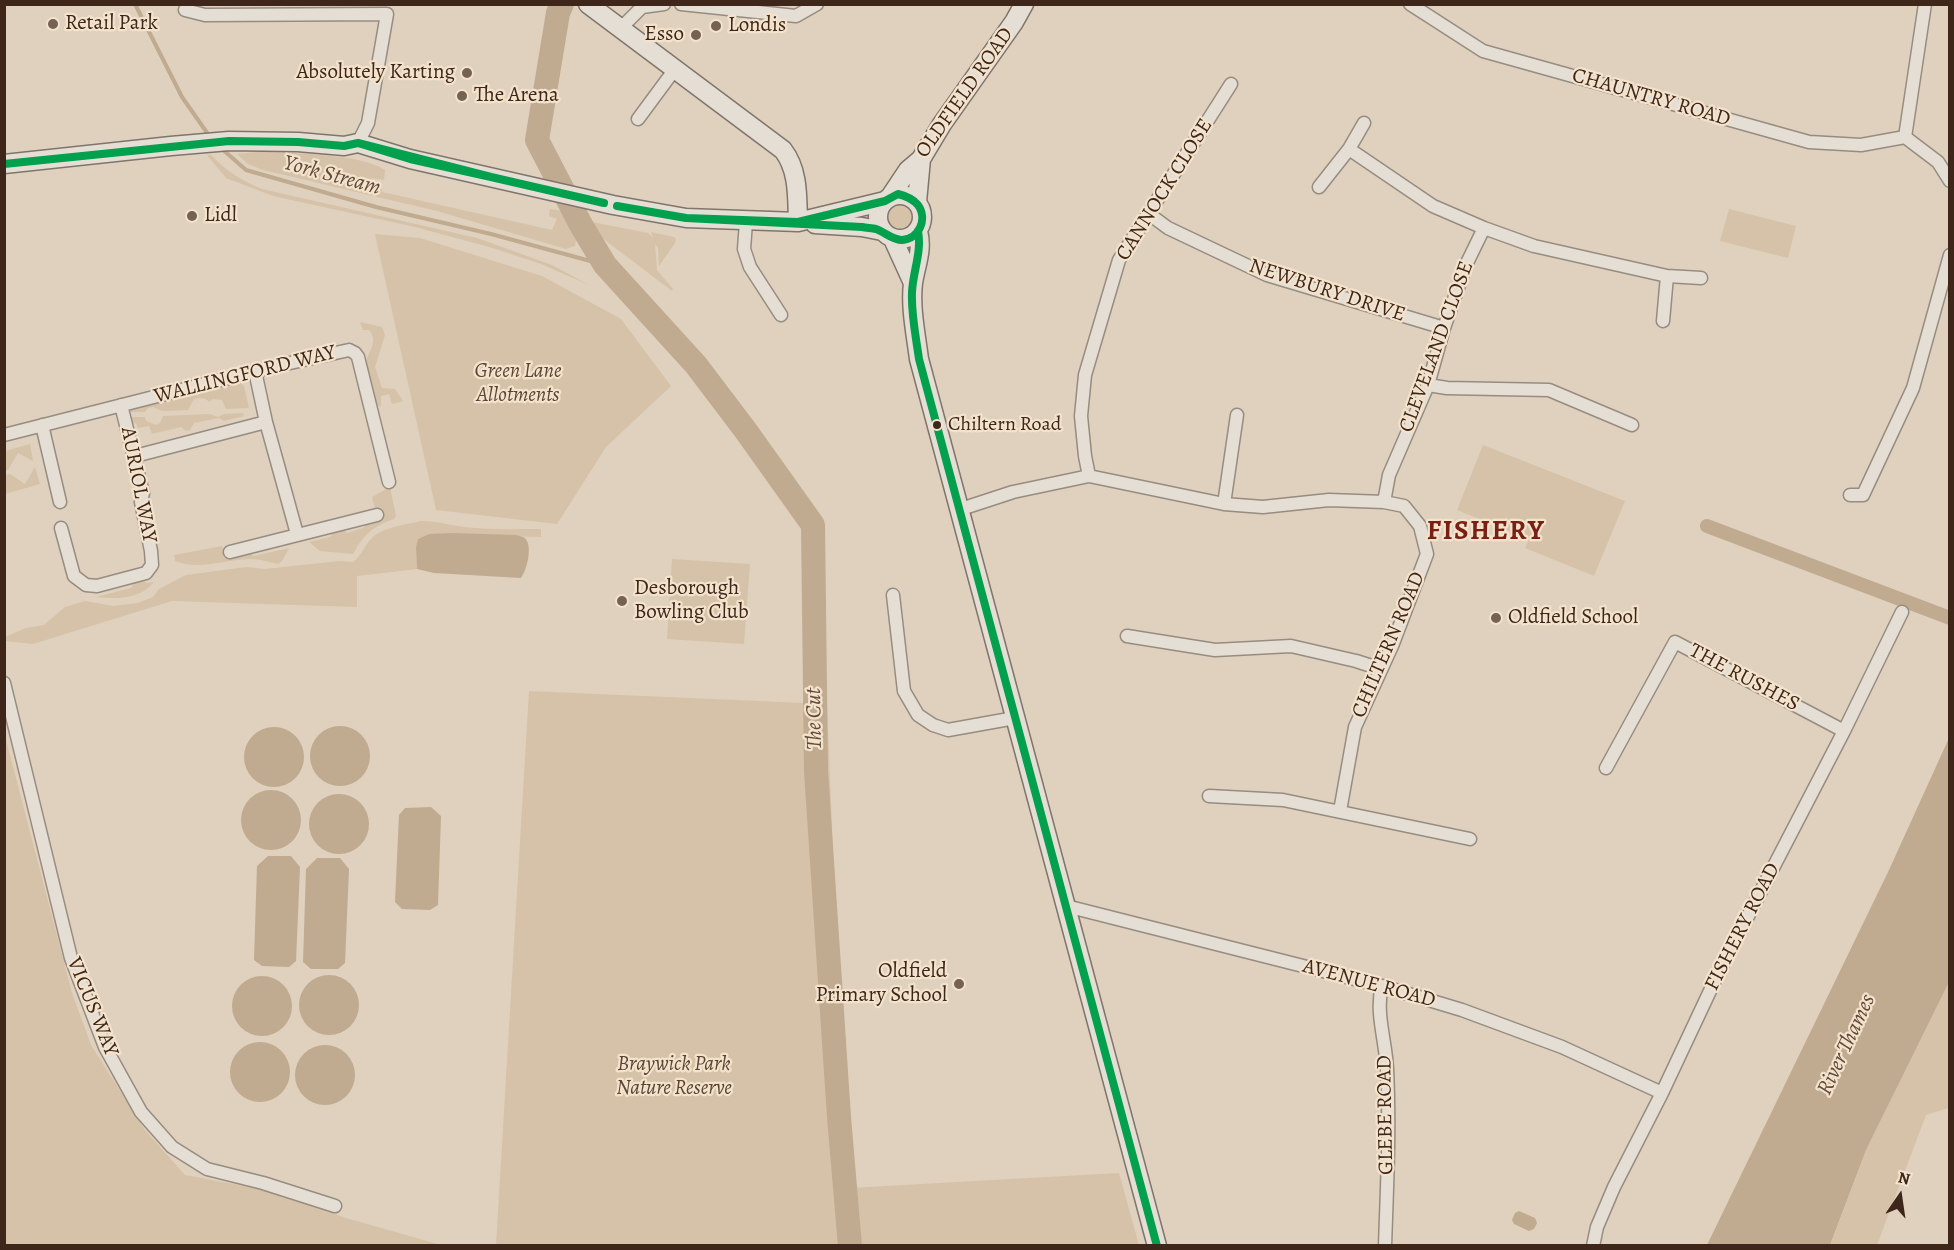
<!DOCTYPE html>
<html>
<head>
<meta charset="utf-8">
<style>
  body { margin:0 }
  #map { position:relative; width:1954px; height:1250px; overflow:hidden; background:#dfd1be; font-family:Alegreya,serif }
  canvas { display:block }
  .frame { position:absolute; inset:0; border:6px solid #3e271a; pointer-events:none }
  .north { position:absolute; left:1870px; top:1166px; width:60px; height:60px; -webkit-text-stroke:4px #f3e2cc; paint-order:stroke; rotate:13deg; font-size:16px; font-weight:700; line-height:24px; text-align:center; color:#3e271a }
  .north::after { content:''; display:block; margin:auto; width:21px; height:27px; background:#3e271a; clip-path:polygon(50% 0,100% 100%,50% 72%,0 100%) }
</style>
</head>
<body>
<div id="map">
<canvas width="1954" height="1250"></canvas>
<div class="frame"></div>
<div class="north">N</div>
</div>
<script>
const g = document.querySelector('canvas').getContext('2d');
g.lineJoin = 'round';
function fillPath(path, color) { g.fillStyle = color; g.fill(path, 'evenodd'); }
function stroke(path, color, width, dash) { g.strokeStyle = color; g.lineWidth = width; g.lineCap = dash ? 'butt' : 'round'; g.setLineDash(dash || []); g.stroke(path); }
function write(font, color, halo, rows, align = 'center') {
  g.font = font + ' Alegreya,serif'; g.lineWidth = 4.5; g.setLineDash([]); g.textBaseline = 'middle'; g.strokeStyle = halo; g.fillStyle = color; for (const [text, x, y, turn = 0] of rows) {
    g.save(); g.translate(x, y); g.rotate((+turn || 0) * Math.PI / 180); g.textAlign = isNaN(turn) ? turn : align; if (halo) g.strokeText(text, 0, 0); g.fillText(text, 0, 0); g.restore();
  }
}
fillPath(new Path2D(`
  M 268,151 C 297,154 362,154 385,170 L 384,180 L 371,178 L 370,187 L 382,189 L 382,192 L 552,230 L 557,219 L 549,216 L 550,209 L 563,211 L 577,234 L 575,246 L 566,249 L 437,211 L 263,170 L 248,164 L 237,154 Z
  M 207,155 L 211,155 C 229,173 239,179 262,189 L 477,238 L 552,265 L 589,285 L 541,264 L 493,248 L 415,227 L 273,196 L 226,178 Z
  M885 217a14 14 0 1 1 28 0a14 14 0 1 1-28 0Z
  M 1729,209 L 1796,226 L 1788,258 L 1720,241 Z
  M 587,221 L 648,233 L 653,238 L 651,232 L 674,237 L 676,239 L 675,243 L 659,266 L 658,248 L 655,244 L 657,270 L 673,289 L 672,291 L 589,228 Z
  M 375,234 L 420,238 L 542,276 L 621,319 L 671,386 L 606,447 L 557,524 L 436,510 Z
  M 360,322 L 382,327 L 385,335 L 375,367 L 382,388 L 395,389 L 403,401 L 392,404 L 389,394 L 381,396 L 381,407 L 375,404 C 372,392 365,378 366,366 C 366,351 380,344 369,330 L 363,330 Z
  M 239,382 L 244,386 L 249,408 L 226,409 L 222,400 L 213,399 L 209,402 C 205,397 201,398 194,399 L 188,410 L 162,411 L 153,407 L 148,408 L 145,412 L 131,412 L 131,410 Z
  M 243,413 L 244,416 L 224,421 L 219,418 L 194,423 L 190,430 L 186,431 L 181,427 L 152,434 L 149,426 L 138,428 L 136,423 L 128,425 L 129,417 L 145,417 L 146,421 L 156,425 L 160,423 L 163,416 L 210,414 L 218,417 L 224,414 Z
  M 30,444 L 33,461 L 18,453 L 8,470 L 5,470 L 5,451 Z
  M 1483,445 L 1625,501 L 1594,576 L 1525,548 L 1529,539 L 1457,510 Z
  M 35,467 L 40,484 L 5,494 L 5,475 L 10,474 L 25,484 Z
  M 390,487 L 396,516 L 394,519 C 372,527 364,534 353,554 L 320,551 L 309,542 L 330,537 L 335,530 L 343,529 L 347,533 L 363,528 L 368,522 L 377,517 L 372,497 Z
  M 421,521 C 436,521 449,525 464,527 C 490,530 516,529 541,529 L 541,537 L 429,534 L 418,539 L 416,547 L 417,569 L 357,576 L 357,607 L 172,601 L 33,644 L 5,641 L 5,637 L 26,628 L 44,625 L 65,607 L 85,601 L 113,606 L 138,603 L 153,597 L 159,589 L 186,575 L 246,567 L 265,569 L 339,561 L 353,562 C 362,556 365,543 374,536 C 387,526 406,525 421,521 Z
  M 222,546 L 226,558 L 248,552 L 254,556 L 289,548 L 282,561 L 278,564 C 269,562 260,559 250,559 C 226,559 199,571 175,561 L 174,555 Z
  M 672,559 L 750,564 L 744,644 L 667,639 Z
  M 141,580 L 147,583 L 154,582 C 139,600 118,599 96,597 L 131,588 L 135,581 Z
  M 529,691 L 827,704 L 849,1245 L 496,1245 Z
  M 4,732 L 72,993 L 91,1045 L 145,1130 L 185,1175 L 271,1191 L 346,1218 L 441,1245 L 5,1245 Z
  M 1949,982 L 1949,1108 L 1926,1115 L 1877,1245 L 1830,1246 L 1866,1150 Z
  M 1119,1173 L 1139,1245 L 855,1245 L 850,1188 Z`), '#d6c2a8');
fillPath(new Path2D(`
  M 452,533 L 515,535 C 517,535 523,537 525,538 C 533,546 527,570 521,578 L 434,573 L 417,569 L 416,547 L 418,539 L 429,534 Z
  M310 756a30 30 0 1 1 60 0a30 30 0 1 1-60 0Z
  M244 757a30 30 0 1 1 60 0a30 30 0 1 1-60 0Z
  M 1949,738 L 1949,982 L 1866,1150 L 1830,1245 L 1707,1245 L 1889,870 Z
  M241 820a30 30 0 1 1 60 0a30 30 0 1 1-60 0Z
  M309 824a30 30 0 1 1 60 0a30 30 0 1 1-60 0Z
  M 431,807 L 441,816 L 438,905 L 430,910 L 402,909 L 395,902 L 399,815 L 405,808 Z
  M 268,856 L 291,856 L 300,867 L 296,961 L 289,967 L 262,966 L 254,960 L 257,866 Z
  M 317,858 L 340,858 L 349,869 L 345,963 L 338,969 L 311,969 L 303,962 L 306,869 Z
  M299 1005a30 30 0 1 1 60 0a30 30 0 1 1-60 0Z
  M232 1006a30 30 0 1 1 60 0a30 30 0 1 1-60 0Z
  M230 1072a30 30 0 1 1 60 0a30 30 0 1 1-60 0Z
  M295 1075a30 30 0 1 1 60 0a30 30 0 1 1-60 0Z
  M 1519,1211 L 1535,1218 L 1537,1223 L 1534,1229 L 1529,1231 L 1514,1224 L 1512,1220 L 1515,1213 Z`), '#c0aa90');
stroke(new Path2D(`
  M 135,4 L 182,97 L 210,137
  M 221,148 L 246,170 L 376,207 L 491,234 L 605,265`), '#c0aa90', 4);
stroke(new Path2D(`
  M 1707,526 L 1950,618`), '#c0aa90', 14);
stroke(new Path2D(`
  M 562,4 L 558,13 L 537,140 L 581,225 L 605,265 L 696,365 L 746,431 L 813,525 L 816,771 L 839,1117 L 850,1246`), '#c0aa90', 24);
const street = new Path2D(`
  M 681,4 L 796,16 L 817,4
  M 1410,4 L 1483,51 L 1809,142 L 1861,145 L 1905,137
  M 1925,4 L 1905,137 L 1938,162 L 1950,181
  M 185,10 L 205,15 L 387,14 L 368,123 L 358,143
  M 621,28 L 642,7 L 664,4
  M 638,119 L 675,69
  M 1349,149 L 1433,206 L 1484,228 L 1466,265 L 1444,328 L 1428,385 L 1389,475 L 1384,502
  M 1319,187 L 1349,149 L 1364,123
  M 1149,214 L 1168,228 L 1267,275 L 1444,328
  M 746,222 L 744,249 L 750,267 L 781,315
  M 1484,228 L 1534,246 L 1667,276 L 1701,278
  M 1663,321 L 1667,276
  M 255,371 L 266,422 L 297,534
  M 1428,385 L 1447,388 L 1549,390 L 1632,425
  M 42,425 L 60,502
  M 4,435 L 272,367 L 349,350 L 355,353 L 358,357 L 389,482
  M 135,456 L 266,422
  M 1089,476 L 1085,456 L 1081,416 L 1085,375 L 1119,260 L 1231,84
  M 1850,495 L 1863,495 L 1913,388 L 1950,255
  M 1224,504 L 1237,415
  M 958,510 L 1013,492 L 1089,476 L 1224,504 L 1263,507 L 1329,500 L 1384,502 L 1404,506 L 1420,526 L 1427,554 L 1392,646 L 1355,727 L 1340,811
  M 61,528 L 74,576 L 86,585 L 97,586 L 146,573 L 152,565 L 151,551 L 141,502 L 143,493 L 121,405
  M 230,552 L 377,515
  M 893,595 L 904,691 L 918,715 L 933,725 L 948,730 L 1015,718
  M 1127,636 L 1215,650 L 1291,646 L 1356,661 L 1381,669
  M 4,683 L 71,958 L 105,1047 L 141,1112 L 172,1147 L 207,1169 L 263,1183 L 335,1206
  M 1606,768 L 1675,642 L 1844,731
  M 1209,796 L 1283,800 L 1470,839
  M 1066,906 L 1382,986 L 1462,1010 L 1562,1047 L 1662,1093
  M 1382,986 C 1375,1012 1386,1042 1387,1069 C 1390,1128 1387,1187 1385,1246
  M 1593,1246 L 1597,1227 L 1614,1187 L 1662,1093 L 1717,976 L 1844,731 L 1902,612`);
const secondary = new Path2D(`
  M 588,4 L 783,150 C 799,171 797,197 798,222
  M 4,164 L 171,146 L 229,141 L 298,142 L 344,146 L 358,143 L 410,159 L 613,205 L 686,218 L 798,222 L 885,201
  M878 217a22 22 0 1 1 44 0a22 22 0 1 1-44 0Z
  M 890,197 L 908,170 L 921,159 L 942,124 L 1014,22 L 1024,4
  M 917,202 L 921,159
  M 815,224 L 862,227 L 882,231
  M 918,231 C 923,250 916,264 913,283 C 910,307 916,335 919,359 L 1157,1246
  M 893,239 L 913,283`);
stroke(street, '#978c80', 15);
stroke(secondary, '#80756a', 21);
stroke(street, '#e5ded5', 12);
stroke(secondary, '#e5ded5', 18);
stroke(new Path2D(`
  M 358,143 L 491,177 L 410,159 Z
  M 4,164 L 229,141 L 298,142 L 344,146 L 358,143
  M 491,177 L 604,203
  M 491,177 L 604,203
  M 898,194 C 906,196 913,199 918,205 C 928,219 919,239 902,240 C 892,240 885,232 876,229 C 872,228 867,228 862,227 L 686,218 L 798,222 L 885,201 Z
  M 617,206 L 686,218
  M 617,206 L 686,218
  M 918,231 C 922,252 913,271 912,292 C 911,315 916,337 919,359 L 1157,1246`), '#03a04e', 8);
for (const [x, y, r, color] of [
  [53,24,6,"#766253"],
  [716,26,6,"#766253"],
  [696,35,6,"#766253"],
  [467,73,6,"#766253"],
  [462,96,6,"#766253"],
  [192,216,6,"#766253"],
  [937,425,5,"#3e271a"],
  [622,601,6,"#766253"],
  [1496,618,6,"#766253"],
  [959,984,6,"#766253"]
]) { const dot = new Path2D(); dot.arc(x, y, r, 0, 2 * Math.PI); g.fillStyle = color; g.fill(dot); stroke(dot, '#f3e2cc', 2); }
write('20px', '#3e271a', '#f3e2cc', [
  ["Chiltern Road",948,425]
], 'left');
write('21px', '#3e271a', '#f3e2cc', [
  ["Retail Park",65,24],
  ["Londis",728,26],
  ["Esso",684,35,"right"],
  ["Absolutely Karting",455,73,"right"],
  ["The Arena",474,96],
  ["Lidl",204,216],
  ["Desborough",634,589],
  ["Bowling Club",634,613],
  ["Oldfield School",1508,618],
  ["Oldfield",947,972,"right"],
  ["Primary School",947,996,"right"]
], 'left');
write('21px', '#3e271a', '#f3e2cc', [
  ["OLDFIELD ROAD",965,93,-55],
  ["CHAUNTRY ROAD",1651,98,16],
  ["CANNOCK CLOSE",1165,190,-58],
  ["NEWBURY DRIVE",1327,291,18],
  ["CLEVELAND CLOSE",1437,347,-70],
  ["WALLINGFORD WAY",245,375,-14],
  ["AURIOL WAY",138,485,79],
  ["CHILTERN ROAD",1389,645,-67],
  ["THE RUSHES",1744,678,28],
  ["FISHERY ROAD",1743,927,-63],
  ["AVENUE ROAD",1369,984,15],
  ["VICUS WAY",92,1007,68],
  ["GLEBE ROAD",1386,1115,-91]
]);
write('italic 21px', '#5b4433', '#f3e2cc', [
  ["Green Lane",518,372],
  ["Allotments",518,396],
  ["Braywick Park",674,1065],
  ["Nature Reserve",674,1089]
]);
write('italic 22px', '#614938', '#f3e2cc', [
  ["York Stream",332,176,15],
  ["The Cut",815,719,-91],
  ["River Thames",1847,1045,-65]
]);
g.letterSpacing = '1.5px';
write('bold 27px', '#7a1f14', '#f3e2cc', [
  ["FISHERY",1486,532]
]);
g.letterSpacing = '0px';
</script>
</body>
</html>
